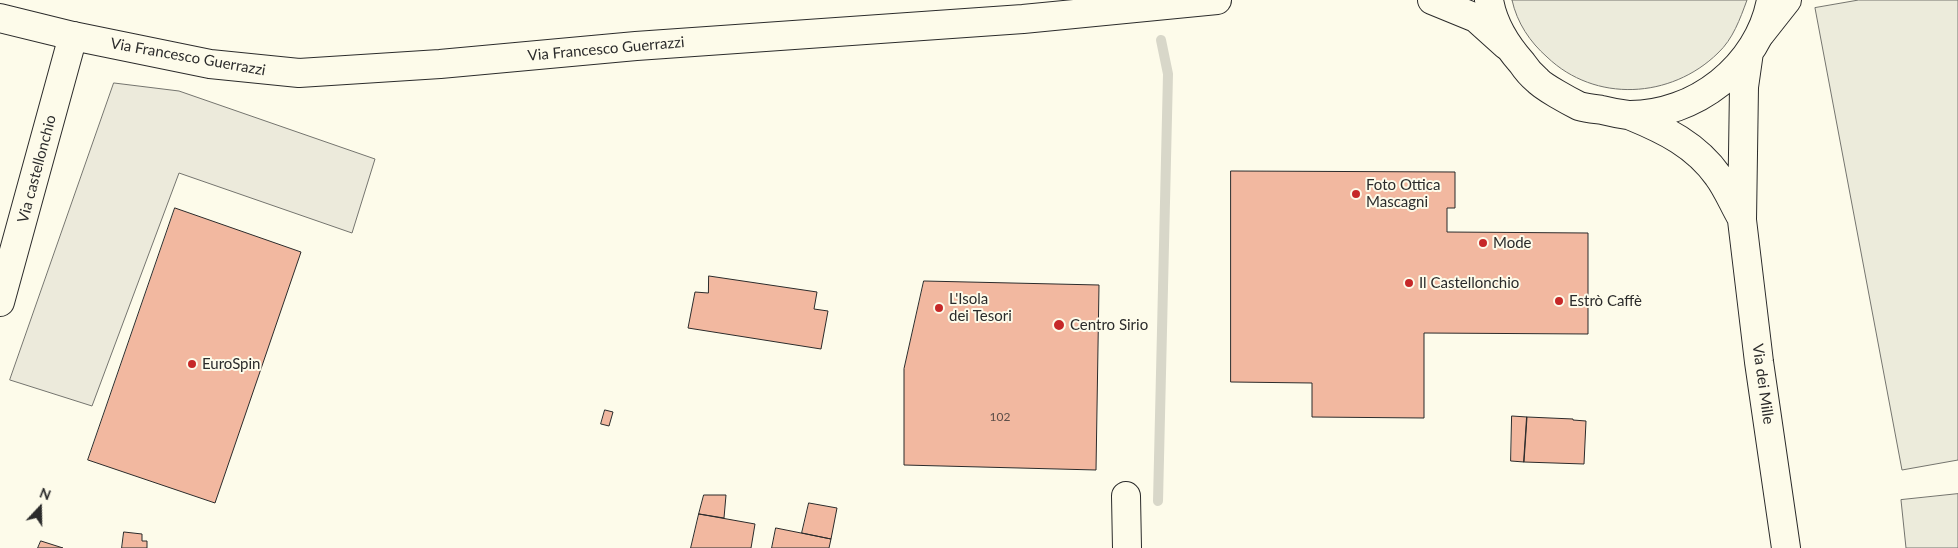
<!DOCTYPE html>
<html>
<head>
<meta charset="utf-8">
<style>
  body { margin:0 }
  #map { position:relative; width:1958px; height:548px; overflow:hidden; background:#fdfbea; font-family:Lato,sans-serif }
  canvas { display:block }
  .north { position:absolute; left:15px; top:483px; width:50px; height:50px; -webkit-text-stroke:4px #fdfbea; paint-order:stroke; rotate:21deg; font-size:14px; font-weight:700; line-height:20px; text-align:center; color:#2b2b2b }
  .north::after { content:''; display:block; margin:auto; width:18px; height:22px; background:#2b2b2b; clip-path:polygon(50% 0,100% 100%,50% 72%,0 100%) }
</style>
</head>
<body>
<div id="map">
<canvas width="1958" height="548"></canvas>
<div class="north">N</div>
</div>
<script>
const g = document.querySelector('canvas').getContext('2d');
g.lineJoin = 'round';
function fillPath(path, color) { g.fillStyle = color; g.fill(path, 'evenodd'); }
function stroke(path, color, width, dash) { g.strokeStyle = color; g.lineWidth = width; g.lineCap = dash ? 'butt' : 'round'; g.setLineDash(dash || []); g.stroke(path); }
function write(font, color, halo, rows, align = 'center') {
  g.font = font + ' Lato,sans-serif'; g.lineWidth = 4; g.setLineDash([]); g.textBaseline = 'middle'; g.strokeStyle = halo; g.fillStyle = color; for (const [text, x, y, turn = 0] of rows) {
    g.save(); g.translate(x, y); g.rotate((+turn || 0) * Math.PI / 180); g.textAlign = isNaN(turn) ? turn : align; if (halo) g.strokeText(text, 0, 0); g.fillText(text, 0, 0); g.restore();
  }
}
const green = new Path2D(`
  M 1512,0 L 1747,0 C 1740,19 1733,39 1718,53 C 1671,99 1595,103 1547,57 C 1530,42 1517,23 1512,0 Z
  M 1859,0 L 1958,0 L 1958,460 L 1902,470 L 1815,8 Z
  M 1958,494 L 1958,548 L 1906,548 L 1901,500 Z`);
fillPath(green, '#ecebdb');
stroke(green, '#74746e', 1);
const parking = new Path2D(`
  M 114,83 L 179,91 L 375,159 L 352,233 L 179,173 L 92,406 L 10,380 Z`);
fillPath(parking, '#eceadb');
stroke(parking, '#74746e', 1);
stroke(new Path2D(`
  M 1158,501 L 1168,74 L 1161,40`), '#d8d7c9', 10);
const building = new Path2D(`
  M 1231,171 L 1455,172 L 1455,208 L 1447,208 L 1447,232 L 1588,233 L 1588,334 L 1424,333 L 1424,418 L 1312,417 L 1312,383 L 1231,382 Z
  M 175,208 L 301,252 L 215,503 L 88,460 Z
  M 709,276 L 817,292 L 814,309 L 828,311 L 821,349 L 688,328 L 695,292 L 708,293 Z
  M 924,281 L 1099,285 L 1096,470 L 904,465 L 904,369 Z
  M 605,410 L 613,412 L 609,426 L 601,424 Z
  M 1512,416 L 1527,417 L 1524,462 L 1511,461 Z
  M 1527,417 L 1573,419 L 1573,420 L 1586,421 L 1584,464 L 1524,462 Z
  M 704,495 L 726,495 L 724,518 L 699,514 Z
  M 809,503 L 837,508 L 831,539 L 802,533 Z
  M 699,514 L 755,524 L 751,548 L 691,548 Z
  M 776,528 L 831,539 L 829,548 L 772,548 Z
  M 124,532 L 142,534 L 142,541 L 147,541 L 147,548 L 122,548 Z
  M 41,541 L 63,548 L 38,548 Z`);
fillPath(building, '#f2b8a0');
stroke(building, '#2b2b2b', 1);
const minor = new Path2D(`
  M 0,302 L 73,36
  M 1126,496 L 1127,548`);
const secondary = new Path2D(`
  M 1432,0 L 1476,18 L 1506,45
  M 0,18 L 73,36 L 210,64 L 299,73 L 440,64 L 636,46 L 1023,19 L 1217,0
  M 1761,33 L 1787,0`);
const primary = new Path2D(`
  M 1489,0 C 1493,24 1506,45 1522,63 C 1526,69 1531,75 1537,80 C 1543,87 1571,102 1579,106 C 1586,108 1595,109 1602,110 C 1610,112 1620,114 1628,115 C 1695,116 1759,66 1771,0
  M 1749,52 L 1744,87 L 1742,220 L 1759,362 L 1786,548
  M 1631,116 C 1665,130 1696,145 1718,176 C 1727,188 1733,203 1741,217`);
stroke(minor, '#2b2b2b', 30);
stroke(secondary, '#2b2b2b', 30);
stroke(primary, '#2b2b2b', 30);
stroke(minor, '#fdfbea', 28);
stroke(secondary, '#fdfbea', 28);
stroke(primary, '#fdfbea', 28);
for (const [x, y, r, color] of [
  [1356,194,5,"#c62828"],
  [1483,243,5,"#c62828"],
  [1409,283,5,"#c62828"],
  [1559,301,5,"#c62828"],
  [939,308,5,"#c62828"],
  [1059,325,6,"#c62828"],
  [192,364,5,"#c62828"]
]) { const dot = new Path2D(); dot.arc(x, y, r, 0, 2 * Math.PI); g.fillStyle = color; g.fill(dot); stroke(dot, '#fdfbea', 2); }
write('12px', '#5d4e48', null, [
  ["102",1000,417]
]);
write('15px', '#2b2b2b', '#fdfbea', [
  ["Via Francesco Guerrazzi",606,49,-5],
  ["Via Francesco Guerrazzi",188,57,10],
  ["Via castellonchio",37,169,-75],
  ["Via dei Mille",1763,384,82]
]);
write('15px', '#2b2b2b', '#fdfbea', [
  ["Foto Ottica",1366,185],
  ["Mascagni",1366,202],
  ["Mode",1493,243],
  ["Il Castellonchio",1419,283],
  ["L'Isola",949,299],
  ["dei Tesori",949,316],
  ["Estrò Caffè",1569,301],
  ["Centro Sirio",1070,325],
  ["EuroSpin",202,364]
], 'left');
</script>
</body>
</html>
